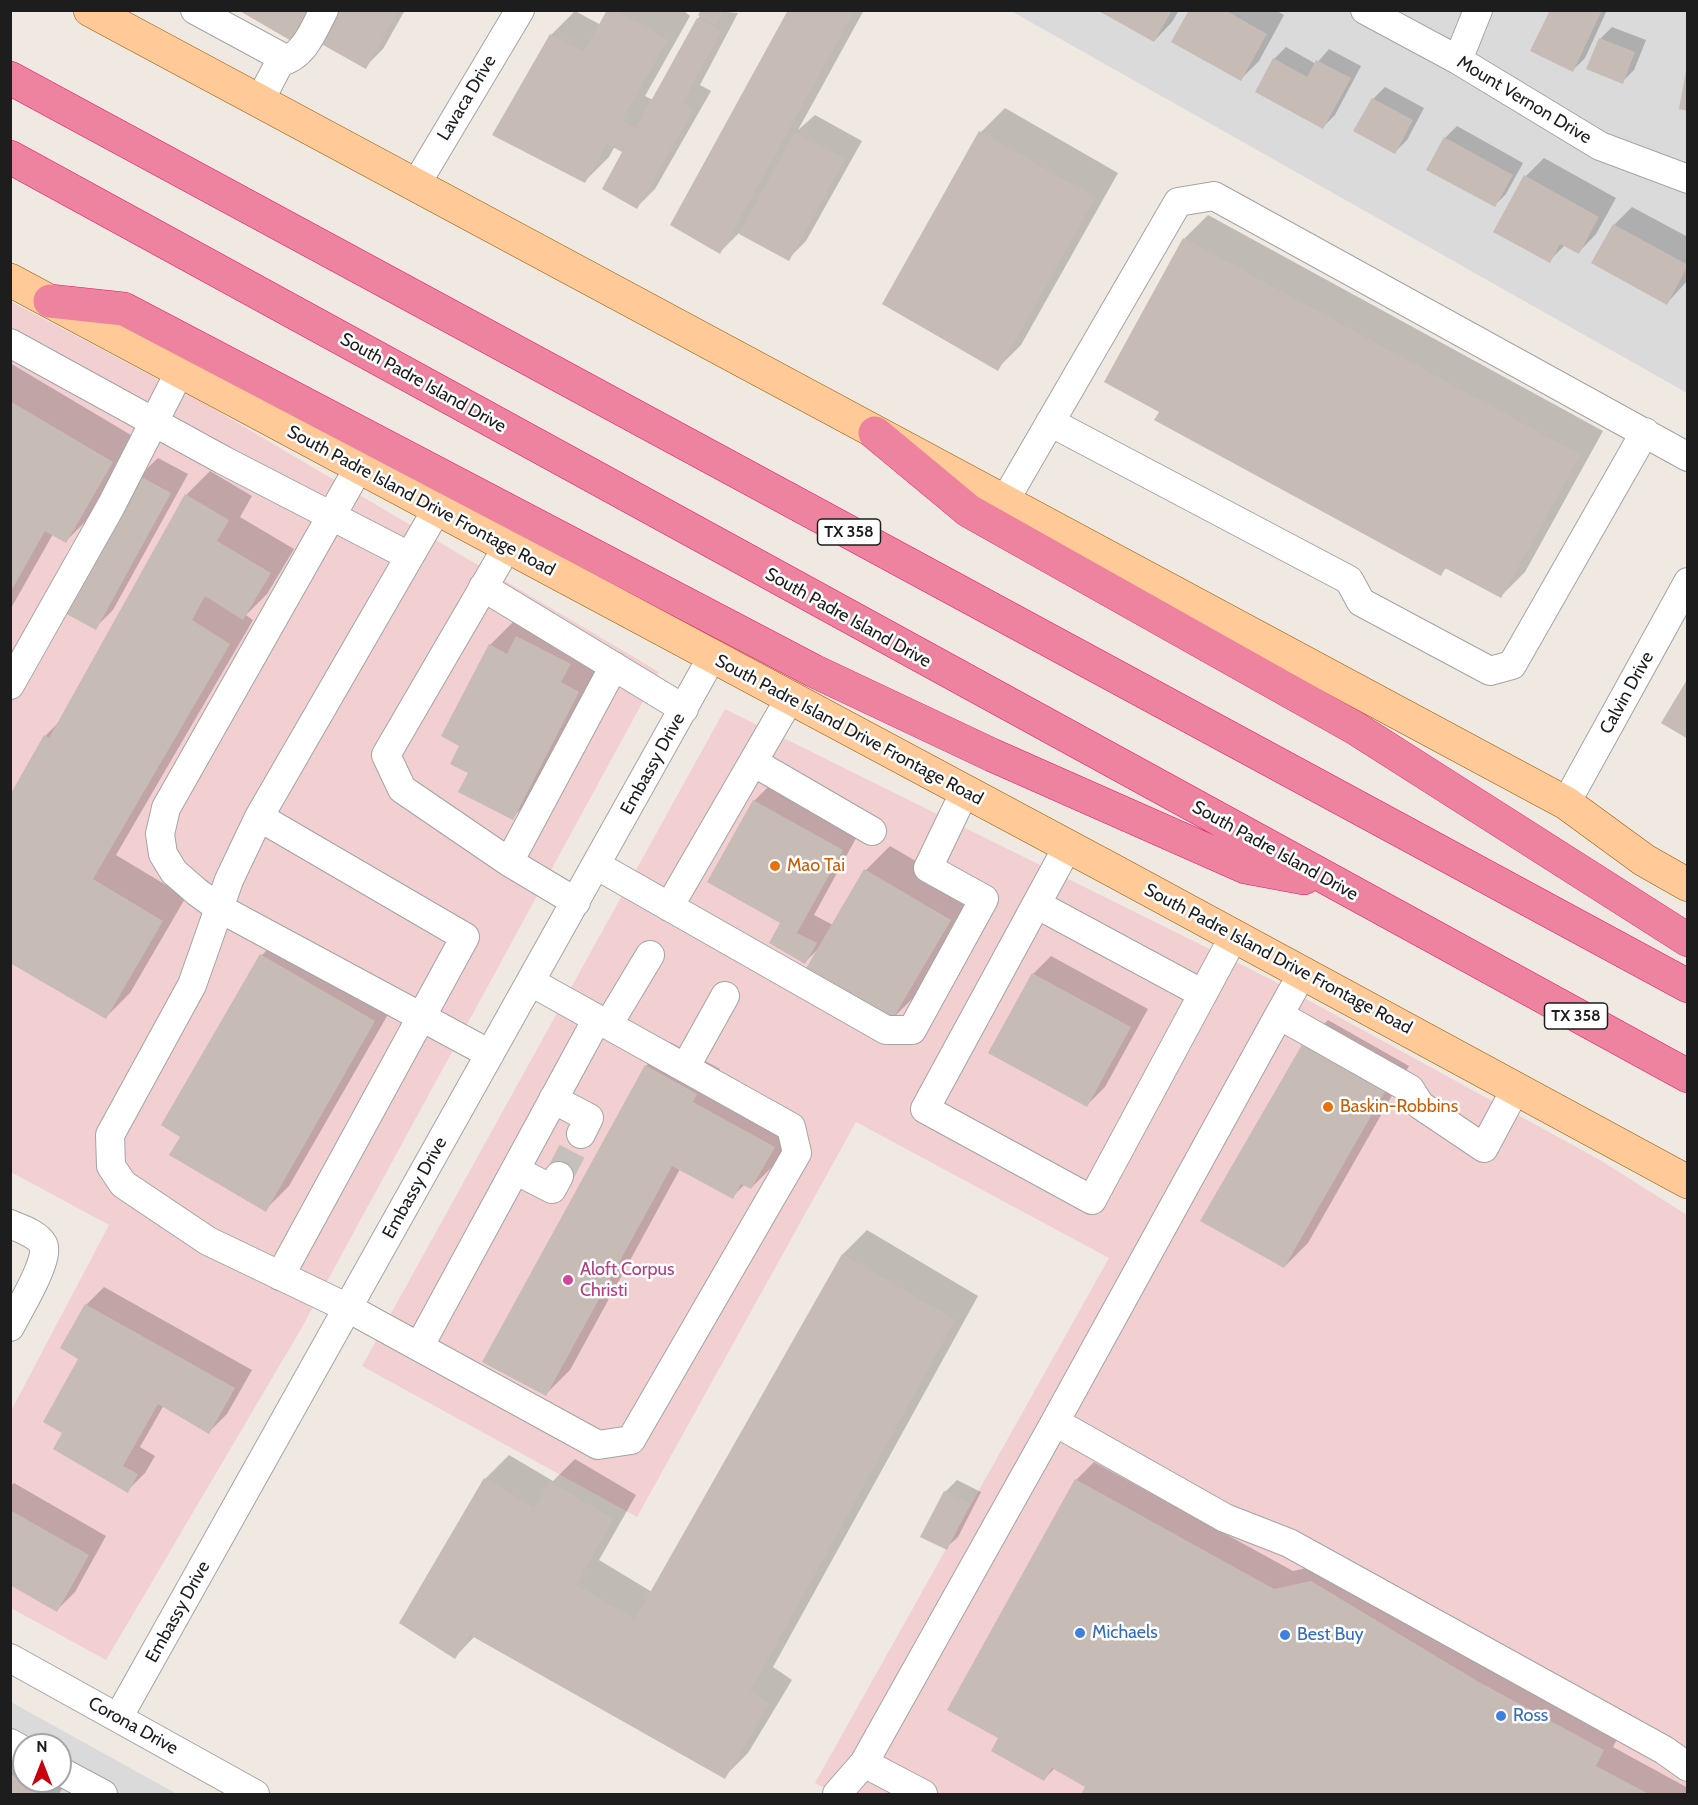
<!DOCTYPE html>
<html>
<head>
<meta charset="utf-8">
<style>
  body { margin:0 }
  #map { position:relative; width:1698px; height:1805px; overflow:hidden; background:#efe9e2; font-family:Cabin,sans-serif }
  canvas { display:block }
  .frame { position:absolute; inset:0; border:12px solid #1d1d1d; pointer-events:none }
  .north { position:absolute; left:12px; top:1733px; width:60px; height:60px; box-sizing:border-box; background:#fff; border:2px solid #a5a5a5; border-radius:50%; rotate:0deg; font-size:16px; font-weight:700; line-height:24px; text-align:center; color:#1d1d1d }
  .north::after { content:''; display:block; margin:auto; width:21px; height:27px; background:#ca000f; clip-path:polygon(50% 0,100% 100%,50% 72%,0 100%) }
</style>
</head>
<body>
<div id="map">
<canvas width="1698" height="1805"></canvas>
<div class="frame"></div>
<div class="north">N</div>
</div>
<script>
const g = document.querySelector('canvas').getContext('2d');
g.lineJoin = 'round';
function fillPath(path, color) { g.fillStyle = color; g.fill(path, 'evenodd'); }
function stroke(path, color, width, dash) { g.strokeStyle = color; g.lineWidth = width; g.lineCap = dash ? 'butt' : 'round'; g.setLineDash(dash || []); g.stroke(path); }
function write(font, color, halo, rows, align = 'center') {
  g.font = font + ' Cabin,sans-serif'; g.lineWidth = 5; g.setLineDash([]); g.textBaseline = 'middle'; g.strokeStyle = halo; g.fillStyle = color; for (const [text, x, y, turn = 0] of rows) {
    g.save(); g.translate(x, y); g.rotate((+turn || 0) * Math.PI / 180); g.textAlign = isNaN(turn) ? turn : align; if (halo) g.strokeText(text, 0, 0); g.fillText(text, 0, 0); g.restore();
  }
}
fillPath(new Path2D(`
  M 1011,11 L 1687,11 L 1687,393 Z
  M 11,1702 L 177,1794 L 11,1794 ZM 24,1745 L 60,1745 L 60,1781 L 24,1781 Z`), '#dbdada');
fillPath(new Path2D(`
  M 10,301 L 209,406 L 659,672 L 301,1329 L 106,1660 L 11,1608 L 11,1411 L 109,1225 L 11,1172 Z
  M 725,709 L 1266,977 L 1600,1160 L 1687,1215 L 1687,1794 L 836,1794 L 815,1783 L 1109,1258 L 856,1122 L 637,1517 L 362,1366 Z`), '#f2cfd0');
fillPath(new Path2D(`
  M 335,10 L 405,10 L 383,49 L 365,67 Z
  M 609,10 L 683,10 L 690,16 L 645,96 L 653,100 L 703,10 L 738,13 L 700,85 L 711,91 L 655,189 L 637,207 L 629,143 L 615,146 L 609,157 L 585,181 L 551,35 L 575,11 L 601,25 Z
  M 790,10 L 864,10 L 798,130 L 815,115 L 862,141 L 806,241 L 788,259 L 739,233 L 720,252 Z
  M 1100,10 L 1179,10 L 1172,22 L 1154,41 Z
  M 1191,10 L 1275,10 L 1284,15 L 1259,61 L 1241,79 Z
  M 1551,10 L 1607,10 L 1585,58 L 1573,70 Z
  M 1612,27 L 1646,40 L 1634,70 L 1622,82 L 1600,39 Z
  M 1286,47 L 1316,64 L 1329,49 L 1361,66 L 1335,115 L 1323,127 L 1274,59 Z
  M 1385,87 L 1424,108 L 1407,140 L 1395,152 L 1373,99 Z
  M 1005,108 L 1118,173 L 1021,345 L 997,369 L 884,304 L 981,132 Z
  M 1457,126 L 1523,163 L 1506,194 L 1494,206 L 1445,138 Z
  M 1544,158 L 1616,198 L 1596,234 L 1578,253 L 1565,245 L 1549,261 L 1526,176 Z
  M 1632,207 L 1688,237 L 1688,280 L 1667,303 L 1614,225 Z
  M 1208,215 L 1603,431 L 1525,572 L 1501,596 L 1447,567 L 1440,575 L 1161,411 L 1184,239 Z
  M 10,363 L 136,438 L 90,517 L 66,541 L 53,534 L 10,610 Z
  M 158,458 L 188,474 L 113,610 L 95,628 L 139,476 Z
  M 210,471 L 252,496 L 240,517 L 294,549 L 267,594 L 246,615 L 253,620 L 116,855 L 186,897 L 130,993 L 106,1017 L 10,798 L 45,736 L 60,721 L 186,495 Z
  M 514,621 L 602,667 L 536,794 L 512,818 L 470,772 L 461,745 L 490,645 Z
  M 772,783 L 860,831 L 814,915 L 833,925 L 866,870 L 890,846 L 974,895 L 915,996 L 891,1020 L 819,948 L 805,962 L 782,922 L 754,801 Z
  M 286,931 L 398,997 L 289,1186 L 265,1210 L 182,1136 L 163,1125 L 262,955 Z
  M 1051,956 L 1148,1009 L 1105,1087 L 1087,1105 L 1033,974 Z
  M 1328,1020 L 1409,1066 L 1308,1243 L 1284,1267 L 1304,1044 Z
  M 670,1042 L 720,1069 L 716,1078 L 798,1122 L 775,1164 L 751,1188 L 745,1184 L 732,1197 L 680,1169 L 570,1370 L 546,1394 L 646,1066 Z
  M 867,1230 L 978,1296 L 773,1667 L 792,1680 L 748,1753 L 724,1777 L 475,1636 L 455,1657 L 485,1479 L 509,1455 L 553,1481 L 575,1459 L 636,1495 L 599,1560 L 652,1592 L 843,1254 Z
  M 104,1287 L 252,1370 L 227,1414 L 209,1432 L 164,1405 L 140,1447 L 155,1456 L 145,1473 L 127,1491 L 64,1432 L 80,1358 L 86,1305 Z
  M 1094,1462 L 1293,1571 L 1330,1563 L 1621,1732 L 1613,1747 L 1688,1788 L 1688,1794 L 1083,1794 L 1087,1786 L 1055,1768 L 1044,1779 L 1000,1738 L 1076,1480 Z
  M 957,1480 L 981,1492 L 958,1537 L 946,1548 L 945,1492 Z
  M 14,1483 L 106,1536 L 75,1592 L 57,1610 L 10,1584 L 10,1487 Z
  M 10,1747 L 24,1754 L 24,1781 L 60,1781 L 68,1778 L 59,1794 L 10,1794 Z`), '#0003');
fillPath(new Path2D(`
  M 238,10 L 311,10 L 293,42 Z
  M 333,10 L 398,10 L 366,69 L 316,41 Z
  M 607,10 L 615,10 L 667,40 L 622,120 L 636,128 L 697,18 L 721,31 L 683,103 L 694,109 L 637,209 L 602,189 L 622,152 L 607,144 L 585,183 L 492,135 L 550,34 L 584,52 Z
  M 701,10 L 724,10 L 716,25 L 698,15 Z
  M 788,10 L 849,10 L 853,13 L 720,254 L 670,225 Z
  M 1097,10 L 1172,10 L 1154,42 Z
  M 1189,10 L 1225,10 L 1267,34 L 1241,81 L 1171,42 Z
  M 1550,10 L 1602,10 L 1573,72 L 1530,51 Z
  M 1599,38 L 1635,52 L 1623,84 L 1586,69 Z
  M 1273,58 L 1307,77 L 1316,60 L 1351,78 L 1323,129 L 1255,92 Z
  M 1686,71 L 1688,71 L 1688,111 L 1679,109 Z
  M 1372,98 L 1413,120 L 1395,154 L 1353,131 Z
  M 979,131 L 1095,198 L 998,371 L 882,304 Z
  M 795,132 L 845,159 L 789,261 L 739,234 Z
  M 1444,137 L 1513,175 L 1495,207 L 1426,170 Z
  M 1524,175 L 1599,217 L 1579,254 L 1560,244 L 1550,263 L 1493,232 Z
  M 1613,224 L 1688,265 L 1667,305 L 1591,263 Z
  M 1183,238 L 1580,455 L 1501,598 L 1445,568 L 1441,576 L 1154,420 L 1159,412 L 1104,382 Z
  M 10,401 L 113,462 L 66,543 L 45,531 L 10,593 Z
  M 138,475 L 171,493 L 96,630 L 63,612 Z
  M 185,494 L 229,520 L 217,541 L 271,573 L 243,620 L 205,596 L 192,620 L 230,644 L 93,879 L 163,921 L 106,1019 L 10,963 L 10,795 L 44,735 L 49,738 Z
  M 516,636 L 571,664 L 561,682 L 579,692 L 513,820 L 458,792 L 468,773 L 450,764 L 459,746 L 441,736 L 489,644 L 507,654 Z
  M 1688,678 L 1688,739 L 1661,723 Z
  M 753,800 L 843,850 L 797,933 L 817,943 L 805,964 L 769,943 L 780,923 L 707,882 Z
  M 864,869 L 951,920 L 891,1022 L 804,972 Z
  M 260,954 L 375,1021 L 266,1212 L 169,1155 L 180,1137 L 161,1125 Z
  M 1032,973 L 1131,1027 L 1087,1107 L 988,1053 Z
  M 1303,1043 L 1386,1090 L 1284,1268 L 1200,1221 Z
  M 645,1065 L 697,1094 L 693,1102 L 775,1147 L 751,1189 L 741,1184 L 733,1199 L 672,1166 L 546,1396 L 482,1362 Z
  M 842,1254 L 955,1320 L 750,1691 L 769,1704 L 725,1779 L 470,1635 L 455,1659 L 399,1623 L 484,1478 L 534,1508 L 550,1482 L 613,1519 L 576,1585 L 635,1619 Z
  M 85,1304 L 235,1388 L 209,1434 L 158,1404 L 123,1466 L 138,1474 L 128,1493 L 53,1449 L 62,1433 L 43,1422 L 78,1359 L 60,1348 Z
  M 1075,1479 L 1274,1589 L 1311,1581 L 1479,1682 L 1604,1750 L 1596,1766 L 1649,1794 L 1081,1794 L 1085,1787 L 1052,1768 L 1044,1781 L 991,1751 L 998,1738 L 947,1710 Z
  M 944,1491 L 970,1504 L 947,1550 L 920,1537 Z
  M 10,1510 L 89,1555 L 57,1612 L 10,1585 Z
  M 10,1774 L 47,1794 L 10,1794 Z`), '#c7bbb5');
stroke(new Path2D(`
  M 559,1176 L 581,1134`), '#c5c0bb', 28, [28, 14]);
const minor = new Path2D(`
  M 195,10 L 280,56 L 280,62 L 259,102
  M 1365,10 L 1458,60 L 1600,146 L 1688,179
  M 1458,60 L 1478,10
  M 280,62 C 304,57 313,31 324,10
  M 415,186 L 520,10
  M 10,343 L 223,460 L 409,556
  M 1050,422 L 1349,580 L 1361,602 L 1490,671 L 1512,665 L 1645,432
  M 359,467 L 166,808 L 160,834 L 163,854 L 174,872 L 197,892 L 219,908 L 490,1054
  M 1004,502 L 1178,202 L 1214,196 L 1688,457
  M 437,509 L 259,817 L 229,880 L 192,985 L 110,1135 L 111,1166 L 123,1184 L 208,1241 L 348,1308 L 598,1445 L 631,1440 L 797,1153 L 791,1127 L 531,982
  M 507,547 L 386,755 L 402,789 L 509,862 L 576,902
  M 483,587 L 684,709
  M 10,685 L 111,506 L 180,371
  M 753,762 L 872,831
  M 1566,803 L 1688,582
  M 259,817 L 465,937 L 280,1276
  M 1068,846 L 925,1109 L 1092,1200 L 1234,936
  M 509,862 L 614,666
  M 596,865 L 886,1030 L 912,1030 L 984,899 L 928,868 L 965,791
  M 1038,905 L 1203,994
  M 669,907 L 790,698
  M 1279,1015 L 1303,972
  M 608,1025 L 650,955
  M 685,1068 L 725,996
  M 553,1099 L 589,1118 L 581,1134
  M 515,1170 L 552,1189 L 559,1176
  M 10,1224 C 21,1229 36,1233 43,1244 C 51,1258 18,1311 10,1327
  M 419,1347 L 597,1019
  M 1055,1422 L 1279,1015 L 1410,1089 L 1420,1105 L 1484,1148 L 1516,1088
  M 10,1658 L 255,1794
  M 118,1718 L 712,657
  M 10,1743 L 24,1751
  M 60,1771 L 103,1794
  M 837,1794 L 864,1763
  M 923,1794 L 864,1763 L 1055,1422 L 1225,1518 L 1289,1543 L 1664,1750 L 1688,1767`);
const major = new Path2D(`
  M 90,10 L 1566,803 L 1644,860 L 1688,885
  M 10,280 L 1116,872 L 1688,1182`);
const highway = new Path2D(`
  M 10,78 L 1688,986
  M 10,157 C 570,462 1127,772 1688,1076
  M 50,301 L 124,309 L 814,671 L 992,755 L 1245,867 L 1304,878
  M 875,433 L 969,511 L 1355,728 L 1688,940`);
stroke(minor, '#a4a4a4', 30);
stroke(major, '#965900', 34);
stroke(highway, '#e5166d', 34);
stroke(minor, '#fff', 28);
stroke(major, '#ffca97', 33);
stroke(highway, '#ed839e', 33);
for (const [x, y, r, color] of [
  [775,866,6,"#e8710a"],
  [1328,1107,6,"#e8710a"],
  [568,1280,6,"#d1479c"],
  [1080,1633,6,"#3f7fe0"],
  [1285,1635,6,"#3f7fe0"],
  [1501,1716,6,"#3f7fe0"]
]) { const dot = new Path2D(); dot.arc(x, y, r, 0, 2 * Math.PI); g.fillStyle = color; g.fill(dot); stroke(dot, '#fff', 2); }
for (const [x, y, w] of [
  [849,532,63],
  [1576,1016,63]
]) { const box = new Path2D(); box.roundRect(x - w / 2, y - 13, w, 26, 4.5); g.fillStyle = '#fff'; g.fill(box); stroke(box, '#1d1d1d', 1.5); }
write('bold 16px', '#1d1d1d', null, [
  ["TX 358",849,532],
  ["TX 358",1576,1016]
]);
write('18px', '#1d1d1d', '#fff', [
  ["Lavaca Drive",467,98,-59],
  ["Mount Vernon Drive",1524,100,31],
  ["South Padre Island Drive",423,383,29],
  ["South Padre Island Drive Frontage Road",421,501,28],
  ["South Padre Island Drive",848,618,29],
  ["Calvin Drive",1627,693,-61],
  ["South Padre Island Drive Frontage Road",849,730,28],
  ["Embassy Drive",653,764,-61],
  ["South Padre Island Drive",1275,851,29],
  ["South Padre Island Drive Frontage Road",1278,959,28],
  ["Embassy Drive",415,1188,-61],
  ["Embassy Drive",178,1612,-61],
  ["Corona Drive",133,1726,29]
]);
write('18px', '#c56008', '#fff', [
  ["Mao Tai",787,866],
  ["Baskin-Robbins",1340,1107]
], 'left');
write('18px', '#b23c85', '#fff', [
  ["Aloft Corpus",580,1270],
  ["Christi",580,1291]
], 'left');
write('18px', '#366cbe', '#fff', [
  ["Michaels",1092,1633],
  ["Best Buy",1297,1635],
  ["Ross",1513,1716]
], 'left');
</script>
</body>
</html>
